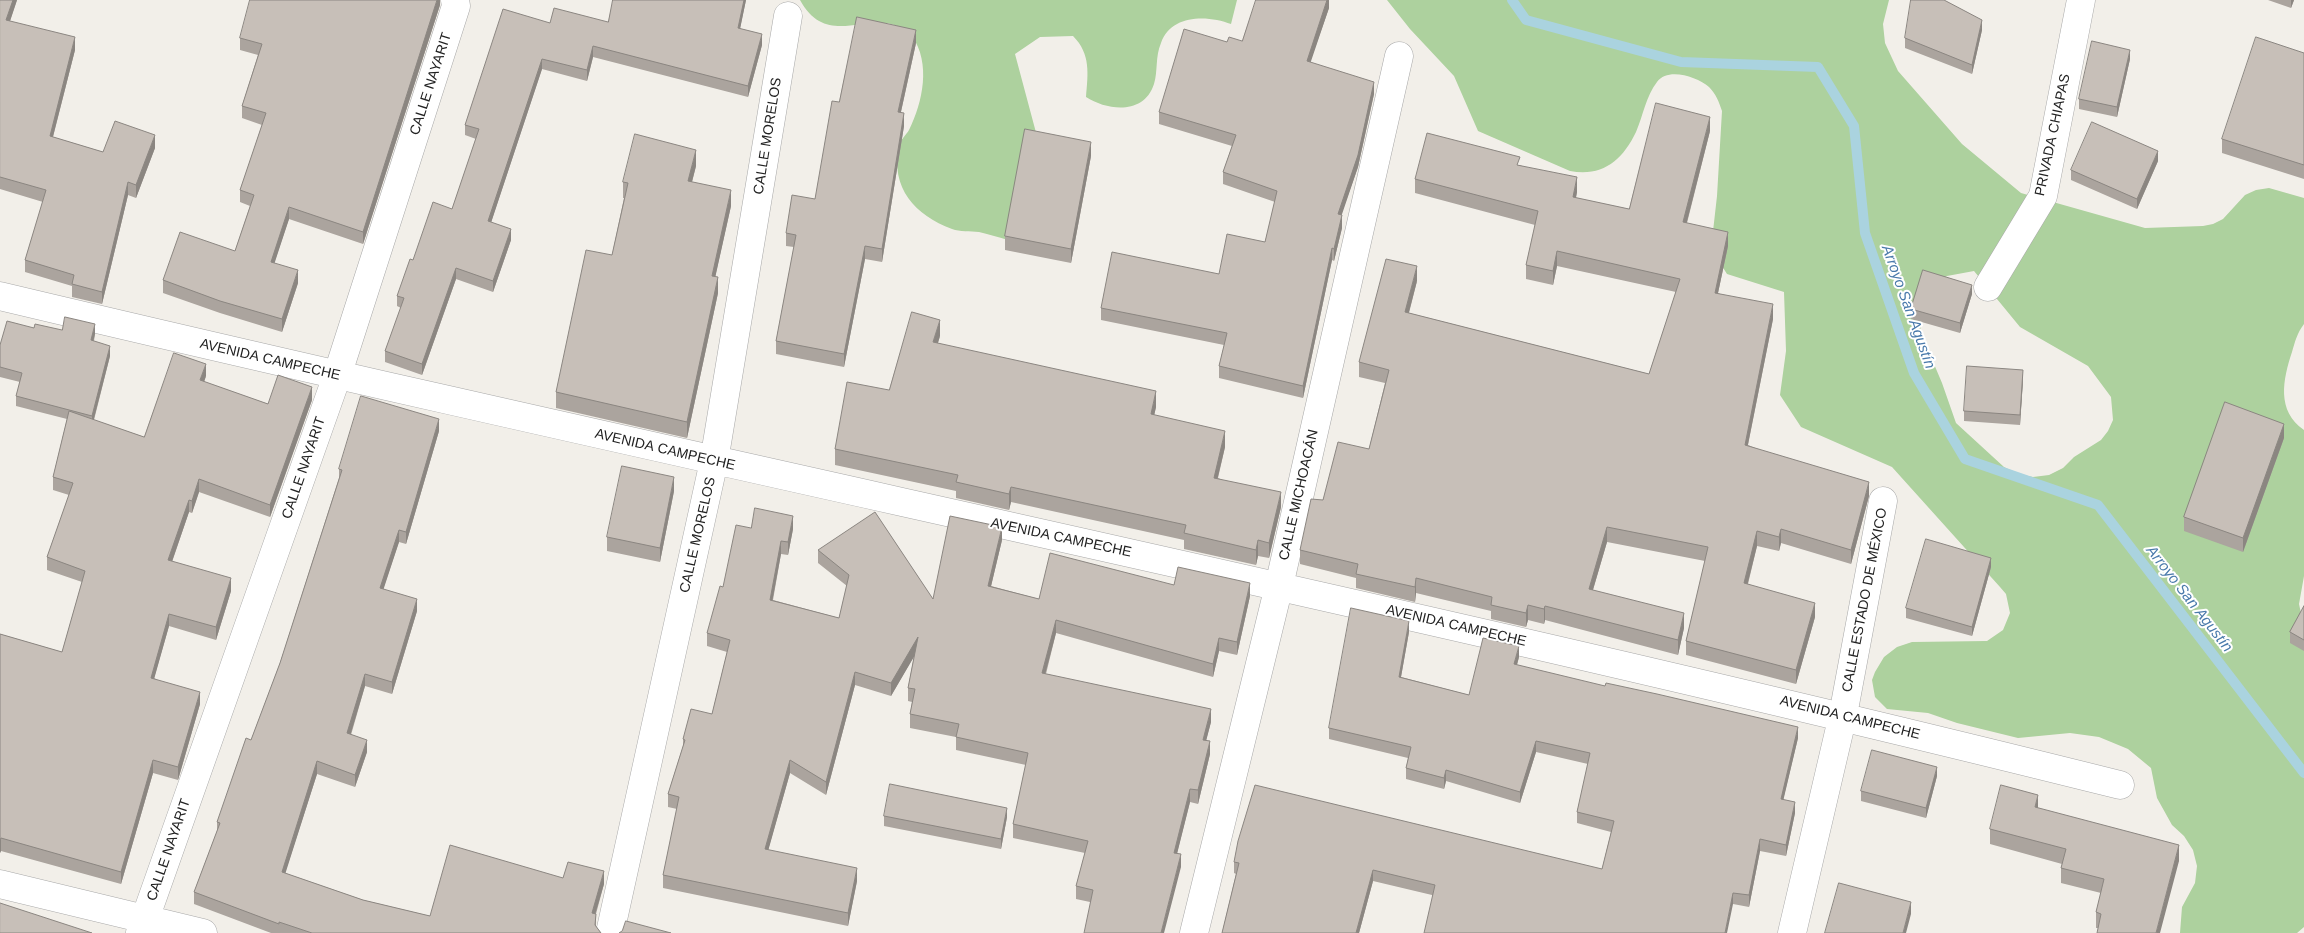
<!DOCTYPE html>
<html>
<head>
<meta charset="utf-8">
<style>
  body { margin:0 }
  canvas { display:block; background:#f2efe9 }
</style>
</head>
<body>
<canvas width="2304" height="933"></canvas>
<script>
const g = document.querySelector('canvas').getContext('2d');
g.lineJoin = 'round';
function fillPath(path, color) { g.fillStyle = color; g.fill(path, 'evenodd'); }
function stroke(path, color, width, dash) { g.strokeStyle = color; g.lineWidth = width; g.lineCap = dash ? 'butt' : 'round'; g.setLineDash(dash || []); g.stroke(path); }
function write(font, color, halo, rows, align = 'center') {
  g.font = font + ' Helvetica,sans-serif'; g.lineWidth = 4; g.setLineDash([]); g.textBaseline = 'middle'; g.strokeStyle = halo; g.fillStyle = color; for (const [text, x, y, turn = 0] of rows) {
    g.save(); g.translate(x, y); g.rotate((+turn || 0) * Math.PI / 180); g.textAlign = isNaN(turn) ? turn : align; if (halo) g.strokeText(text, 0, 0); g.fillText(text, 0, 0); g.restore();
  }
}
fillPath(new Path2D(`
  M 800,0 L 1237,0 L 1231,24 C 1208,15 1171,14 1161,43 C 1155,57 1158,71 1154,84 C 1144,115 1108,111 1086,97 C 1088,74 1091,54 1073,36 L 1040,37 L 1015,54 L 1042,155 L 1008,240 C 998,237 988,234 979,232 C 970,231 960,232 952,229 C 915,215 890,188 899,146 C 900,140 906,135 909,130 C 923,102 931,63 912,36 C 877,0 830,55 800,0 Z
  M 1387,0 L 1889,0 L 1883,24 L 1885,43 L 1898,71 L 1962,144 L 2021,193 L 2145,228 L 2203,226 L 2213,224 L 2223,219 L 2245,195 L 2256,190 L 2269,188 L 2304,198 L 2304,324 C 2297,333 2295,342 2292,352 C 2283,379 2276,411 2304,430 L 2304,576 L 2299,604 L 2304,627 L 2304,927 L 2297,933 L 2180,933 L 2182,907 L 2195,883 L 2197,866 L 2193,850 L 2184,836 L 2172,825 L 2157,798 L 2151,768 L 2128,749 L 2099,737 L 2070,733 L 2018,738 L 1957,723 L 1928,713 L 1887,709 L 1875,697 L 1872,680 L 1875,672 L 1884,657 L 1897,647 L 1912,642 L 1987,641 L 2003,630 L 2010,613 L 2006,594 L 2000,587 L 1892,467 L 1801,427 L 1780,395 L 1786,351 L 1784,292 L 1727,274 L 1711,249 L 1717,196 L 1722,111 C 1719,102 1716,94 1709,87 C 1697,77 1668,67 1657,82 C 1646,96 1643,116 1636,132 C 1622,161 1602,177 1570,171 L 1478,131 L 1454,76 L 1410,29 ZM 1974,271 L 2020,327 L 2088,366 L 2111,397 L 2113,420 L 2108,431 L 2101,440 L 2074,457 L 2063,468 L 2049,475 L 2033,477 L 2018,474 L 2004,467 L 1956,423 L 1942,383 L 1920,331 L 1929,287 L 1947,276 Z`), '#add19e');
stroke(new Path2D(`
  M 1512,0 L 1526,20 L 1681,62 L 1818,67 L 1854,126 L 1865,233 L 1914,373 L 1965,459 L 2098,505 L 2304,773`), '#aad3df', 10);
const street = new Path2D(`
  M 1988,287 L 2043,196 L 2081,0
  M 0,296 C 706,464 1416,609 2120,785
  M 0,884 L 203,933
  M 140,933 L 337,376 L 456,6 L 455,0
  M 610,933 L 714,461 L 788,16
  M 1194,933 L 1279,586 L 1399,56
  M 1792,933 L 1843,715 L 1883,501`);
stroke(street, '#a9a9a9', 29);
stroke(street, '#fff', 28);
fillPath(new Path2D(`
  M 0,0 L 17,0 L 10,21 L 75,50 L 53,137 L 103,152 L 155,148 L 136,198 L 128,195 L 102,304 L 72,297 L 72,286 L 25,272 L 25,260 L 43,202 L 0,189 Z
  M 746,0 L 740,28 L 762,45 L 748,97 L 593,57 L 587,81 L 542,69 L 491,222 L 511,240 L 493,292 L 456,279 L 422,375 L 385,362 L 385,351 L 401,308 L 397,306 L 397,296 L 413,260 L 452,209 L 476,139 L 465,135 L 465,125 L 550,23 L 608,22 Z
  M 1329,0 L 1329,8 L 1310,62 L 1374,94 L 1358,167 L 1341,215 L 1342,228 L 1334,261 L 1332,260 L 1303,398 L 1219,378 L 1219,366 L 1224,345 L 1101,320 L 1101,308 L 1219,274 L 1265,242 L 1275,202 L 1223,184 L 1223,172 L 1232,146 L 1159,124 L 1159,112 L 1227,42 L 1242,41 Z
  M 2268,0 L 2294,0 L 2291,8 Z
  M 440,5 L 363,244 L 289,219 L 274,263 L 298,283 L 282,332 L 220,313 L 163,293 L 163,280 L 235,251 L 250,206 L 240,202 L 240,190 L 262,125 L 242,118 L 242,106 L 258,55 L 240,50 L 240,38 Z
  M 1982,30 L 1972,74 L 1905,48 L 1905,38 Z
  M 916,43 L 901,112 L 904,126 L 882,262 L 865,259 L 844,367 L 776,354 L 776,341 L 794,247 L 786,246 L 786,233 L 815,199 Z
  M 2304,53 L 2304,179 L 2222,153 L 2222,139 Z
  M 2130,59 L 2117,117 L 2079,109 L 2079,99 Z
  M 1710,131 L 1687,223 L 1728,246 L 1718,293 L 1773,319 L 1748,445 L 1869,496 L 1851,564 L 1781,543 L 1779,551 L 1757,546 L 1748,584 L 1815,617 L 1796,684 L 1686,655 L 1686,641 L 1705,561 L 1607,542 L 1593,590 L 1684,628 L 1678,655 L 1545,620 L 1544,624 L 1528,620 L 1526,627 L 1491,619 L 1491,611 L 1416,593 L 1415,602 L 1356,588 L 1356,578 L 1300,564 L 1300,550 L 1323,500 L 1369,449 L 1385,383 L 1359,377 L 1359,362 L 1417,281 L 1409,313 L 1649,374 L 1676,292 L 1557,266 L 1553,285 L 1526,279 L 1526,265 L 1535,225 L 1415,193 L 1415,179 L 1520,165 L 1577,192 L 1576,198 L 1629,209 Z
  M 1091,156 L 1071,263 L 1005,250 L 1005,236 Z
  M 2158,161 L 2137,209 L 2071,180 L 2071,170 Z
  M 696,166 L 692,182 L 731,206 L 715,277 L 718,293 L 687,438 L 556,408 L 556,392 L 612,255 L 624,198 L 623,198 L 623,182 Z
  M 1972,294 L 1960,333 L 1911,319 L 1911,309 Z
  M 34,328 L 95,334 L 94,341 L 110,356 L 94,420 L 144,437 L 206,376 L 204,382 L 268,404 L 312,400 L 270,517 L 199,492 L 192,513 L 189,512 L 172,562 L 231,591 L 216,640 L 169,626 L 154,678 L 200,704 L 178,780 L 153,773 L 121,884 L 1,851 L 0,853 L 0,634 L 62,652 L 82,582 L 47,570 L 47,557 L 69,495 L 53,490 L 53,477 L 67,419 L 16,406 L 16,396 L 20,382 L 0,377 L 0,345 Z
  M 940,336 L 938,343 L 1156,407 L 1154,415 L 1225,447 L 1218,478 L 1281,507 L 1269,558 L 1258,556 L 1256,565 L 1184,549 L 1184,540 L 1011,502 L 1009,510 L 956,498 L 956,491 L 835,465 L 835,449 L 889,390 Z
  M 2023,380 L 2020,425 L 1964,421 L 1964,411 Z
  M 439,431 L 406,544 L 399,542 L 383,589 L 417,611 L 392,694 L 365,686 L 351,735 L 367,752 L 355,787 L 317,774 L 285,873 L 363,900 L 430,916 L 563,878 L 604,884 L 596,914 L 596,926 L 601,933 L 271,933 L 194,904 L 194,892 L 217,831 L 217,822 L 251,740 L 280,663 L 339,478 L 339,469 Z
  M 2284,438 L 2243,552 L 2184,531 L 2184,517 Z
  M 674,491 L 660,562 L 607,551 L 607,537 Z
  M 751,528 L 793,529 L 788,555 L 781,554 L 773,600 L 839,618 L 847,586 L 818,563 L 818,550 L 933,599 L 1002,540 L 991,586 L 1039,599 L 1174,585 L 1250,596 L 1237,655 L 1219,651 L 1213,677 L 1056,633 L 1046,674 L 1211,722 L 1206,740 L 1210,754 L 1198,804 L 1190,802 L 1177,853 L 1181,867 L 1090,902 L 1076,899 L 1076,886 L 1085,853 L 1013,838 L 1013,824 L 1026,765 L 956,750 L 956,737 L 910,728 L 910,714 L 912,702 L 908,701 L 908,688 L 914,656 L 891,696 L 855,685 L 826,795 L 790,773 L 768,850 L 857,881 L 848,926 L 663,888 L 663,875 L 677,809 L 668,807 L 668,794 L 683,746 L 683,739 L 712,714 L 727,652 L 707,646 L 707,633 L 723,587 Z
  M 1991,567 L 1972,636 L 1906,618 L 1906,608 Z
  M 2304,606 L 2304,651 L 2290,643 L 2290,632 Z
  M 1409,632 L 1401,677 L 1469,695 L 1519,657 L 1517,665 L 1798,738 L 1783,800 L 1795,813 L 1786,856 L 1760,851 L 1749,907 L 1733,904 L 1432,895 L 1373,881 L 1359,933 L 1222,933 L 1236,874 L 1234,873 L 1234,862 L 1602,869 L 1611,832 L 1577,823 L 1577,812 L 1588,764 L 1536,752 L 1520,803 L 1446,781 L 1444,789 L 1406,779 L 1406,768 L 1408,758 L 1329,739 L 1329,728 Z
  M 1937,776 L 1926,818 L 1861,801 L 1861,791 Z
  M 2038,808 L 2179,861 L 2098,928 L 2096,928 L 2096,912 L 2101,893 L 2061,883 L 2061,868 L 2062,864 L 1990,844 L 1990,829 Z
  M 884,816 L 1007,817 L 1001,849 L 884,826 Z`), '#aba49e');
fillPath(new Path2D(`
  M 13,0 L 17,0 L 6,33 L 6,20 Z
  M 437,0 L 440,0 L 440,5 L 363,244 L 363,232 Z
  M 744,0 L 746,0 L 738,39 L 738,28 Z
  M 1327,0 L 1329,0 L 1329,8 L 1307,73 L 1307,61 Z
  M 2291,0 L 2294,0 L 2291,8 Z
  M 1982,20 L 1982,30 L 1972,74 L 1972,65 Z
  M 916,30 L 916,43 L 898,125 L 898,112 Z
  M 762,34 L 762,45 L 748,97 L 748,86 Z
  M 75,37 L 75,50 L 50,148 L 50,136 Z
  M 593,46 L 593,57 L 587,81 L 587,70 Z
  M 2130,50 L 2130,59 L 2117,117 L 2117,107 Z
  M 542,59 L 542,69 L 488,232 L 488,221 Z
  M 1374,82 L 1374,94 L 1358,167 L 1338,226 L 1338,214 Z
  M 904,113 L 904,126 L 882,262 L 882,249 Z
  M 1710,117 L 1710,131 L 1683,237 L 1683,222 Z
  M 155,135 L 155,148 L 136,198 L 136,185 Z
  M 1091,142 L 1091,156 L 1071,263 L 1071,249 Z
  M 696,150 L 696,166 L 688,197 L 688,181 Z
  M 2158,151 L 2158,161 L 2137,209 L 2137,199 Z
  M 1577,177 L 1577,192 L 1573,211 L 1573,197 Z
  M 128,182 L 128,195 L 102,304 L 102,292 Z
  M 731,190 L 731,206 L 712,292 L 712,276 Z
  M 289,207 L 289,219 L 271,274 L 271,262 Z
  M 1342,215 L 1342,228 L 1334,261 L 1334,249 Z
  M 511,229 L 511,240 L 493,292 L 493,281 Z
  M 1728,232 L 1728,246 L 1715,307 L 1715,293 Z
  M 865,246 L 865,259 L 844,367 L 844,354 Z
  M 1332,248 L 1332,260 L 1303,398 L 1303,386 Z
  M 1557,251 L 1557,266 L 1553,285 L 1553,271 Z
  M 1417,266 L 1417,281 L 1405,327 L 1405,312 Z
  M 456,268 L 456,279 L 422,375 L 422,364 Z
  M 298,270 L 298,283 L 282,332 L 282,319 Z
  M 718,277 L 718,293 L 687,438 L 687,422 Z
  M 1972,285 L 1972,294 L 1960,333 L 1960,323 Z
  M 1773,304 L 1773,319 L 1745,459 L 1745,445 Z
  M 940,320 L 940,336 L 933,358 L 933,342 Z
  M 95,324 L 95,334 L 91,350 L 91,340 Z
  M 110,346 L 110,356 L 92,426 L 92,416 Z
  M 206,364 L 206,376 L 200,393 L 200,380 Z
  M 2023,370 L 2023,380 L 2020,425 L 2020,415 Z
  M 312,387 L 312,400 L 270,517 L 270,505 Z
  M 1156,391 L 1156,407 L 1151,430 L 1151,414 Z
  M 439,419 L 439,431 L 406,544 L 406,532 Z
  M 2284,424 L 2284,438 L 2243,552 L 2243,538 Z
  M 1225,431 L 1225,447 L 1214,493 L 1214,478 Z
  M 674,477 L 674,491 L 660,562 L 660,548 Z
  M 199,479 L 199,492 L 192,513 L 192,501 Z
  M 1869,482 L 1869,496 L 1851,564 L 1851,550 Z
  M 1011,487 L 1011,502 L 1009,510 L 1009,494 Z
  M 1281,492 L 1281,507 L 1269,558 L 1269,543 Z
  M 189,500 L 189,512 L 168,573 L 168,560 Z
  M 793,516 L 793,529 L 788,555 L 788,542 Z
  M 1002,527 L 1002,540 L 988,599 L 988,586 Z
  M 1607,527 L 1607,542 L 1589,603 L 1589,589 Z
  M 1781,529 L 1781,543 L 1779,551 L 1779,537 Z
  M 399,530 L 399,542 L 380,600 L 380,588 Z
  M 1757,531 L 1757,546 L 1744,598 L 1744,583 Z
  M 1258,540 L 1258,556 L 1256,565 L 1256,550 Z
  M 781,541 L 781,554 L 770,613 L 770,600 Z
  M 1991,558 L 1991,567 L 1972,636 L 1972,627 Z
  M 231,578 L 231,591 L 216,640 L 216,627 Z
  M 1416,578 L 1416,593 L 1415,602 L 1415,587 Z
  M 1250,583 L 1250,596 L 1237,655 L 1237,642 Z
  M 417,599 L 417,611 L 392,694 L 392,682 Z
  M 1815,603 L 1815,617 L 1796,684 L 1796,670 Z
  M 1528,605 L 1528,620 L 1526,627 L 1526,613 Z
  M 1545,606 L 1545,620 L 1544,624 L 1544,609 Z
  M 1684,613 L 1684,628 L 1678,655 L 1678,640 Z
  M 169,614 L 169,626 L 151,690 L 151,678 Z
  M 1056,620 L 1056,633 L 1042,686 L 1042,673 Z
  M 1409,621 L 1409,632 L 1399,688 L 1399,677 Z
  M 918,637 L 918,650 L 891,696 L 891,683 Z
  M 1219,638 L 1219,651 L 1213,677 L 1213,664 Z
  M 1519,646 L 1519,657 L 1514,675 L 1514,664 Z
  M 855,672 L 855,685 L 826,795 L 826,782 Z
  M 365,674 L 365,686 L 347,746 L 347,733 Z
  M 200,692 L 200,704 L 178,780 L 178,767 Z
  M 1211,709 L 1211,722 L 1203,753 L 1203,740 Z
  M 1798,727 L 1798,738 L 1781,810 L 1781,799 Z
  M 367,740 L 367,752 L 355,787 L 355,775 Z
  M 1210,741 L 1210,754 L 1198,804 L 1198,790 Z
  M 1536,741 L 1536,752 L 1520,803 L 1520,792 Z
  M 153,760 L 153,773 L 121,884 L 121,872 Z
  M 790,760 L 790,773 L 765,862 L 765,849 Z
  M 317,761 L 317,774 L 282,884 L 282,872 Z
  M 1937,767 L 1937,776 L 1926,818 L 1926,808 Z
  M 1446,770 L 1446,781 L 1444,789 L 1444,778 Z
  M 1190,789 L 1190,802 L 1174,866 L 1174,853 Z
  M 2038,795 L 2038,810 L 2035,807 Z
  M 1795,802 L 1795,813 L 1786,856 L 1786,845 Z
  M 1007,808 L 1007,817 L 1001,849 L 1001,839 Z
  M 1,838 L 1,851 L 0,853 L 0,840 Z
  M 1760,839 L 1760,851 L 1749,907 L 1749,895 Z
  M 2179,845 L 2179,861 L 2160,933 L 2156,933 Z
  M 1181,854 L 1181,867 L 1164,933 L 1161,933 Z
  M 857,868 L 857,881 L 848,926 L 848,913 Z
  M 1373,870 L 1373,881 L 1359,933 L 1356,933 Z
  M 604,871 L 604,884 L 592,925 L 592,913 Z
  M 1733,893 L 1733,904 L 1727,933 L 1725,933 Z
  M 1911,902 L 1911,914 L 1906,933 L 1903,933 Z`), '#8b8681');
const building = new Path2D(`
  M 0,0 L 13,0 L 6,20 L 75,37 L 50,136 L 103,152 L 115,121 L 155,135 L 136,185 L 128,182 L 102,292 L 72,284 L 74,275 L 25,260 L 46,190 L 0,177 Z
  M 250,0 L 437,0 L 363,232 L 289,207 L 271,262 L 298,270 L 282,319 L 220,301 L 163,280 L 180,232 L 235,251 L 254,195 L 240,190 L 266,113 L 242,106 L 262,44 L 240,38 Z
  M 613,0 L 744,0 L 738,28 L 762,34 L 748,86 L 593,46 L 587,70 L 542,59 L 488,221 L 511,229 L 493,281 L 456,268 L 422,364 L 385,351 L 404,298 L 397,296 L 410,259 L 413,260 L 433,202 L 452,209 L 479,129 L 465,125 L 503,9 L 550,23 L 554,8 L 608,22 Z
  M 1256,0 L 1327,0 L 1307,61 L 1374,82 L 1358,155 L 1338,214 L 1342,215 L 1334,249 L 1332,248 L 1303,386 L 1219,366 L 1227,333 L 1101,308 L 1112,252 L 1219,274 L 1227,234 L 1265,242 L 1277,191 L 1223,172 L 1236,135 L 1159,112 L 1184,29 L 1227,42 L 1229,37 L 1242,41 Z
  M 1911,0 L 1944,0 L 1982,20 L 1972,65 L 1905,38 Z
  M 857,17 L 916,30 L 898,112 L 904,113 L 882,249 L 865,246 L 844,354 L 776,341 L 796,235 L 786,233 L 792,195 L 815,199 L 832,101 L 839,102 Z
  M 2256,37 L 2304,53 L 2304,165 L 2222,139 Z
  M 2092,41 L 2130,50 L 2117,107 L 2079,99 Z
  M 1656,103 L 1710,117 L 1683,222 L 1728,232 L 1715,293 L 1773,304 L 1745,445 L 1869,482 L 1851,550 L 1781,529 L 1779,537 L 1757,531 L 1744,583 L 1815,603 L 1796,670 L 1686,641 L 1708,547 L 1607,527 L 1589,589 L 1684,613 L 1678,640 L 1545,606 L 1544,609 L 1528,605 L 1526,613 L 1491,605 L 1492,597 L 1416,578 L 1415,587 L 1356,574 L 1358,564 L 1300,550 L 1311,499 L 1323,500 L 1338,442 L 1369,449 L 1389,370 L 1359,362 L 1386,259 L 1417,266 L 1405,312 L 1649,374 L 1680,279 L 1557,251 L 1553,271 L 1526,265 L 1538,211 L 1415,179 L 1427,133 L 1520,157 L 1517,165 L 1577,177 L 1573,197 L 1629,209 Z
  M 2092,122 L 2158,151 L 2137,199 L 2071,170 Z
  M 1025,129 L 1091,142 L 1071,249 L 1005,236 Z
  M 635,134 L 696,150 L 688,181 L 731,190 L 712,276 L 718,277 L 687,422 L 556,392 L 586,250 L 612,255 L 628,183 L 623,182 Z
  M 1923,270 L 1972,285 L 1960,323 L 1911,309 Z
  M 912,312 L 940,320 L 933,342 L 1156,391 L 1151,414 L 1225,431 L 1214,478 L 1281,492 L 1269,543 L 1258,540 L 1256,550 L 1184,533 L 1186,525 L 1011,487 L 1009,494 L 956,482 L 958,475 L 835,449 L 847,382 L 889,390 Z
  M 65,317 L 95,324 L 91,340 L 110,346 L 92,416 L 16,396 L 22,373 L 0,367 L 0,345 L 7,321 L 34,328 L 35,324 L 62,330 Z
  M 174,353 L 206,364 L 200,380 L 268,404 L 278,375 L 312,387 L 270,505 L 199,479 L 192,501 L 189,500 L 168,560 L 231,578 L 216,627 L 169,614 L 151,678 L 200,692 L 178,767 L 153,760 L 121,872 L 1,838 L 0,840 L 0,634 L 62,652 L 85,571 L 47,557 L 73,483 L 53,477 L 69,411 L 144,437 Z
  M 1967,366 L 2023,370 L 2020,415 L 1964,411 Z
  M 361,396 L 439,419 L 406,532 L 399,530 L 380,588 L 417,599 L 392,682 L 365,674 L 347,733 L 367,740 L 355,775 L 317,761 L 282,872 L 363,900 L 430,916 L 450,845 L 563,878 L 568,862 L 604,871 L 592,913 L 596,914 L 595,925 L 601,933 L 312,933 L 279,922 L 279,924 L 194,892 L 220,823 L 217,822 L 246,738 L 251,740 L 280,663 L 342,470 L 339,469 Z
  M 2225,402 L 2284,424 L 2243,538 L 2184,517 Z
  M 622,466 L 674,477 L 660,548 L 607,537 Z
  M 755,508 L 793,516 L 788,542 L 781,541 L 770,600 L 839,618 L 849,575 L 818,550 L 875,512 L 933,599 L 950,516 L 1002,527 L 988,586 L 1039,599 L 1050,553 L 1174,585 L 1178,567 L 1250,583 L 1237,642 L 1219,638 L 1213,664 L 1056,620 L 1042,673 L 1211,709 L 1203,740 L 1210,741 L 1198,790 L 1190,789 L 1174,853 L 1181,854 L 1161,933 L 1084,933 L 1093,890 L 1076,886 L 1088,841 L 1013,824 L 1028,753 L 956,737 L 959,724 L 910,714 L 915,689 L 908,688 L 918,637 L 891,683 L 855,672 L 826,782 L 790,760 L 765,849 L 857,868 L 848,913 L 663,875 L 679,797 L 668,794 L 685,740 L 683,739 L 691,709 L 712,714 L 730,640 L 707,633 L 720,586 L 723,587 L 736,525 L 751,528 Z
  M 1926,539 L 1991,558 L 1972,627 L 1906,608 Z
  M 2304,606 L 2304,640 L 2290,632 Z
  M 1351,608 L 1409,621 L 1399,677 L 1469,695 L 1483,638 L 1519,646 L 1514,664 L 1605,686 L 1606,683 L 1657,694 L 1798,727 L 1781,799 L 1795,802 L 1786,845 L 1760,839 L 1749,895 L 1733,893 L 1725,933 L 1424,933 L 1435,885 L 1373,870 L 1356,933 L 1222,933 L 1239,863 L 1234,862 L 1238,841 L 1255,785 L 1602,869 L 1614,821 L 1577,812 L 1590,753 L 1536,741 L 1520,792 L 1446,770 L 1444,778 L 1406,768 L 1411,747 L 1329,728 Z
  M 1872,750 L 1937,767 L 1926,808 L 1861,791 Z
  M 890,784 L 1007,808 L 1001,839 L 884,816 Z
  M 2001,785 L 2038,795 L 2035,807 L 2179,845 L 2156,933 L 2097,933 L 2101,914 L 2096,912 L 2104,879 L 2061,868 L 2066,849 L 1990,829 Z
  M 1839,883 L 1911,902 L 1903,933 L 1825,933 Z
  M 0,903 L 92,933 L 0,933 Z
  M 626,921 L 671,933 L 619,933 L 622,931 Z`);
fillPath(building, '#c7bfb8');
stroke(building, '#8b8681', 1);
write('14px', '#222', '#fff', [
  ["CALLE NAYARIT",431,84,-72],
  ["PRIVADA CHIAPAS",2053,135,-78],
  ["CALLE MORELOS",768,136,-81],
  ["AVENIDA CAMPECHE",270,360,13],
  ["AVENIDA CAMPECHE",665,450,13],
  ["CALLE NAYARIT",304,468,-71],
  ["CALLE MICHOACÁN",1299,495,-77],
  ["CALLE MORELOS",698,535,-77],
  ["AVENIDA CAMPECHE",1061,538,12],
  ["CALLE ESTADO DE MÉXICO",1865,600,-79],
  ["AVENIDA CAMPECHE",1456,626,13],
  ["AVENIDA CAMPECHE",1850,718,14],
  ["CALLE NAYARIT",169,850,-71]
]);
write('italic 15px', '#4a7aab', '#fff', [
  ["Arroyo San Agustín",1908,307,70],
  ["Arroyo San Agustín",2189,599,52]
]);
</script>
</body>
</html>
